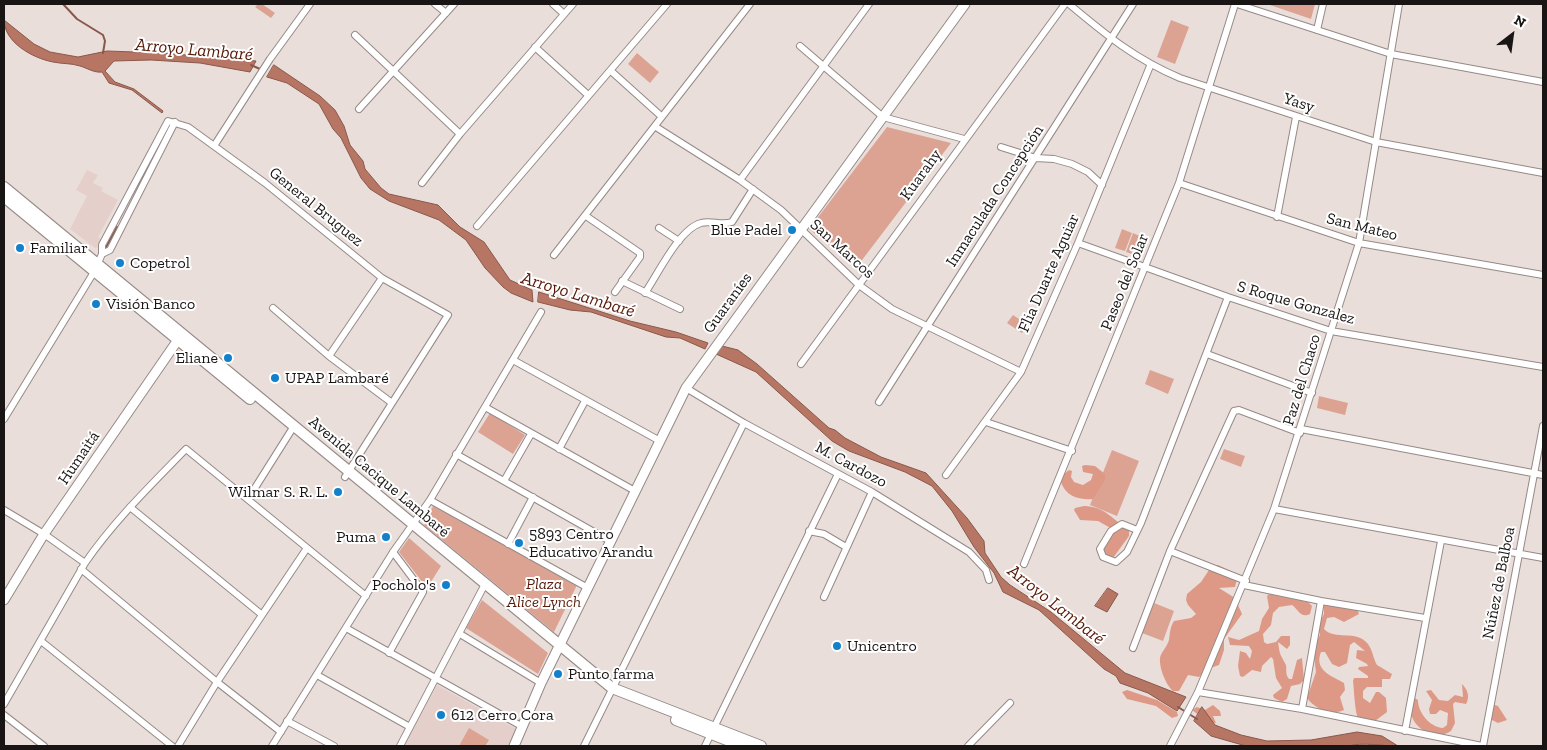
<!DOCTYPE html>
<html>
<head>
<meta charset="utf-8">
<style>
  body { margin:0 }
  #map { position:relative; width:1547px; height:750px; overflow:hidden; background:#eadedb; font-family:"Zilla Slab",serif }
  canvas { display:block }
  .frame { position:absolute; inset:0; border:5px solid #191514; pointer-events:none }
  .north { position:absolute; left:1487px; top:10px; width:50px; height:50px; -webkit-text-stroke:4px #fff; paint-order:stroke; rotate:30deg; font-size:14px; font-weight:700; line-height:20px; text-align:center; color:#191514 }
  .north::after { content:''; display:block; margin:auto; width:18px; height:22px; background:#191514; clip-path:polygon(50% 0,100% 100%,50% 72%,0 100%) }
</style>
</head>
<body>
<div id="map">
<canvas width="1547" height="750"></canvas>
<div class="frame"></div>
<div class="north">N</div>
</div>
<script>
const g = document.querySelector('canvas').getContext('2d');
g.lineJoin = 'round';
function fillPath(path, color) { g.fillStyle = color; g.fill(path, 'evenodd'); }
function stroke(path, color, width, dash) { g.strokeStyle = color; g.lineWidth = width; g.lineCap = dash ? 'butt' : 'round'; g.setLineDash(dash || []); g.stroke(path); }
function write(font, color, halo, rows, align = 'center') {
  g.font = font + ' "Zilla Slab",serif'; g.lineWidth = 4; g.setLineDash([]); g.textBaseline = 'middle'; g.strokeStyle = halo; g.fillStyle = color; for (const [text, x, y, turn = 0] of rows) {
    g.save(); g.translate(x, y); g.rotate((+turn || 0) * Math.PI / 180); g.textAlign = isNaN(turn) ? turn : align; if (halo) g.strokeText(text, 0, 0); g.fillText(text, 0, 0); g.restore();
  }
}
fillPath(new Path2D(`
  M 87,170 L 98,175 L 93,183 L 103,188 L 101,191 L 118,200 L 98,237 L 103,241 L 99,247 L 95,248 L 70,229 L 87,196 L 76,190 Z
  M 437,685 L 516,729 L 508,746 L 404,746 Z`), '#e4cfca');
fillPath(new Path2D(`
  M 258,4 L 262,4 L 275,13 L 271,18 L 255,7 Z
  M 1267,4 L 1315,4 L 1311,19 Z
  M 1171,20 L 1189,27 L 1175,64 L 1157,57 Z
  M 637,53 L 659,72 L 650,83 L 628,64 Z
  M 887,127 L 951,143 L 856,268 L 809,229 Z
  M 1122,229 L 1132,233 L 1125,251 L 1115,248 Z
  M 1133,233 L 1142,237 L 1135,255 L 1126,252 Z
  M 1013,315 L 1028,325 L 1022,333 L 1007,323 Z
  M 1150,370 L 1174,379 L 1168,394 L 1145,384 Z
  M 1319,396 L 1348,403 L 1345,415 L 1317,408 Z
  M 490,413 L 525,435 L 513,454 L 478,432 Z
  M 1224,449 L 1245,456 L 1241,467 L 1220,459 Z
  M 1112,450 L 1139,461 L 1117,516 L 1090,505 Z
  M 433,506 L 577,585 L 554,632 L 424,525 Z
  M 409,538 L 441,566 L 427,588 L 399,552 Z
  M 482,600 L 548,653 L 538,674 L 466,628 Z
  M 1154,603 L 1174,611 L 1163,641 L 1142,633 Z
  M 469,728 L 489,740 L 485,746 L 459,746 Z`), '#dca393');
fillPath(new Path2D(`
  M 1085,465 L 1095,466 L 1105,474 L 1105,480 L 1093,499 C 1079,500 1066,497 1061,482 L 1064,474 L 1069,470 L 1072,471 L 1071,477 L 1074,482 L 1083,485 L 1091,480 L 1093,474 L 1083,472 L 1082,466 Z
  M 1084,506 C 1105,506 1114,521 1129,530 L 1129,536 L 1113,558 L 1107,558 L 1101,552 L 1114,530 L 1098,521 L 1080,520 L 1074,510 L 1075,508 Z
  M 1218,565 L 1235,573 L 1237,579 L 1235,587 L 1219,588 L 1235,598 L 1242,614 L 1224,639 L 1224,650 L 1219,665 L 1208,669 L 1199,677 L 1188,675 L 1179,691 L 1173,691 C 1166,685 1159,668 1160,658 C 1161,652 1167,647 1169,640 C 1170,633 1170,627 1174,621 L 1191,618 L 1196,614 L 1188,605 L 1186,600 L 1187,594 L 1201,582 L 1211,567 Z
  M 1269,594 L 1308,602 L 1312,606 L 1310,614 C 1301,619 1298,609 1292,605 L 1279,607 L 1273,613 L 1271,625 L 1263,634 L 1264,642 L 1267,644 L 1276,642 L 1281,636 L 1290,636 L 1290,645 L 1287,649 L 1278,642 C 1280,654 1279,652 1285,663 C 1288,668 1284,673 1289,679 L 1292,679 L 1297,660 L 1302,658 L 1304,680 L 1300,684 L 1291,686 L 1287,699 L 1282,702 L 1274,698 L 1273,695 L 1282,688 L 1276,678 L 1273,659 L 1271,657 L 1262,666 L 1261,672 L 1252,670 L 1243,677 L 1240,676 L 1238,666 L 1240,651 L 1246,653 L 1250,659 L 1252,651 L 1249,646 L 1230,645 L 1228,637 L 1239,640 L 1259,631 L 1262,619 L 1269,608 L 1267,596 Z
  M 1324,605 L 1357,609 L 1359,614 L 1344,622 L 1334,617 L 1327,618 L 1324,629 C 1335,641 1356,629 1368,644 C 1373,651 1373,658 1377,665 L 1392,674 L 1390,679 L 1382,679 L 1382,687 L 1367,687 L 1363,691 L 1363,698 L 1370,703 L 1376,692 L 1379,692 L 1386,698 L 1387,712 L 1375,721 L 1358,718 C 1355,712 1354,690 1353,681 L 1354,678 L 1368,678 L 1368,676 L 1358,669 L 1359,667 L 1368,666 L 1367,664 L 1356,658 L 1357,650 L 1365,651 L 1354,642 L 1350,645 L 1347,663 L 1339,667 L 1332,664 L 1325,652 L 1321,652 C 1314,670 1330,675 1344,683 L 1345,690 L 1340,697 L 1344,710 C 1331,716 1315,709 1307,698 L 1316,672 L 1313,648 L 1320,635 L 1318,626 L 1324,614 Z
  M 1462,684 C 1468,690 1470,697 1466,704 L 1455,702 L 1453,704 L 1455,723 L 1451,731 C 1434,742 1411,728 1410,708 C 1410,705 1412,700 1413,697 L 1418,700 C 1418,713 1430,727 1443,728 L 1447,725 L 1448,713 L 1440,710 L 1436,714 L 1430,714 L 1429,709 L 1432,700 L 1426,691 L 1431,690 L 1439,700 L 1448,701 L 1455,695 L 1463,697 Z
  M 1127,690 L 1157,700 L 1177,712 L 1178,716 L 1172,718 L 1156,706 L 1127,699 L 1122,692 Z
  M 1492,704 L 1498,706 L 1507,720 L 1498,723 L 1492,720 L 1487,707 Z
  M 1213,705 L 1220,711 L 1221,716 L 1213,716 L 1216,723 L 1208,722 L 1192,710 L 1197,707 L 1205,710 Z`), '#de9986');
const water = new Path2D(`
  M 4,20 L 34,44 L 50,52 L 78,57 L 107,51 L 163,53 L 256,61 L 250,72 L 200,63 L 151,60 L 114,61 L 105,71 L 115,82 L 134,89 L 163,111 L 162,113 L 132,90 L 109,83 L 102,72 C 94,73 87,68 80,66 C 71,63 62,64 53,62 C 32,58 4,42 4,20 Z
  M 274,65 L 320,96 L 335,110 L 344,126 L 350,145 L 363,161 L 365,169 L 381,188 L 389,194 L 438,205 L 460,227 L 484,242 L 510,280 L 532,290 L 533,302 L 511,293 L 503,287 L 485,268 L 466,240 L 439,220 L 389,201 L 370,189 L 361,178 L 341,138 L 333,129 L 319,104 L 287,83 L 267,77 Z
  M 539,292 L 630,321 L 676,332 L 708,343 L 705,349 L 680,338 L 666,337 L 591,312 L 570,310 L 538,302 Z
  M 722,346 L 738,350 L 757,364 L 829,428 L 835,430 L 845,438 L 881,457 L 926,473 L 967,518 L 984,541 L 985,553 L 1001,577 L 1010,585 L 1051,612 L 1125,673 L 1186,697 L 1177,711 L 1148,693 L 1120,683 L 1116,676 L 1104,669 L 1039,610 L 1003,592 L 994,573 L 974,547 L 952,511 L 932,486 L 905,472 L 849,451 L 832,441 L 756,372 L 716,354 Z
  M 1108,588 L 1118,594 L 1107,612 L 1095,606 Z
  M 1202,707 L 1215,725 L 1241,735 L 1267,741 L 1311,740 L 1357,732 L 1382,736 L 1398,746 C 1382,746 1363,742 1348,746 L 1246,746 L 1211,736 L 1194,721 Z`);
fillPath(water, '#b77563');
stroke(water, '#88584b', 1);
stroke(new Path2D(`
  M 63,4 L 77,19 L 103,35 L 105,41 L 103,53
  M 251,65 L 260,69
  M 106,247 L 117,227
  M 1178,707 L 1197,719`), '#88584b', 2);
const street = new Path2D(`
  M 435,4 L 446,13
  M 553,4 L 564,14
  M 1069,4 C 1106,35 1135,59 1180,78 L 1376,142 L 1543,173
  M 1237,4 L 1391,54 L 1543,82
  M 1317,30 L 1323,4
  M 355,35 L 460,134
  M 800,46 L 883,117 L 964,139
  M 535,47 L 588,95
  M 611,71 L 661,116
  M 359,109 L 454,4
  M 656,127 L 740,180 L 781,210 L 859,285 L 892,309 L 1021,372
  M 214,146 L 270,59 L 310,4
  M 1001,147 L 1036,158 L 1054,159 L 1072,164 L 1088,172 L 1102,185
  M 740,180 L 869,4
  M 422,183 L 460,134 L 573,4
  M 1179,183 L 1359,243 L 1543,275
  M 586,216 L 640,253 L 640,257 L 615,292
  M 1277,217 L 1296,117
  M 477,226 L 667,4
  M 659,228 L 679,241
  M 1078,243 L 1228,297 L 1331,331 L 1543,367
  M 102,254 L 110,250 L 175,122
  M 554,255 L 750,4
  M 622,281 L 680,309
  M 645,293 C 658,274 679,229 701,223 C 711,220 722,226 732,222 L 753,189
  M 273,308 L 329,356 L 392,403
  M 1207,354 L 1312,393
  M 329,356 L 382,278
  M 513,360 L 660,441
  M 801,364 L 1065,4
  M 686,388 L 744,423 L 872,492 L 969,552 L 986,570 L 989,580
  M 879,402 L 1133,4
  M 485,407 L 635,491
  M 4,419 L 94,272 L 102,254 L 102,245 L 168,121 L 188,127 L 265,183 L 382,278 L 448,315 L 345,477
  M 986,422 L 1072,451
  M 1301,429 L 1543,475
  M 559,449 L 585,401
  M 456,454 L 610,541
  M 946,475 L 1021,372 L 1078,243 L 1150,66
  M 504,481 L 531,434
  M 248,499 L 294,426
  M 430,500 L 588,588
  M 130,507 L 261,614
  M 1274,509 L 1543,558
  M 4,510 L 44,534 L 85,563
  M 1137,530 L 1122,524 L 1111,531 L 1100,549 L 1103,557 L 1116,562 L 1127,552 L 1141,523 L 1228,297
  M 809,531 L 824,534 L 846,547
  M 508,544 L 533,497
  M 1170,551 L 1246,581
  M 1024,564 L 1179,183 L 1235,4
  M 81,569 L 217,682 L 281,732
  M 1244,585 L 1321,601 L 1425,618
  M 824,597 L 872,492
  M 346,628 L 523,727
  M 460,634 L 541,683
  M 41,641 L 172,746
  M 1133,648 L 1170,551 L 1234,411 L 1239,410 L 1300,433
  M 389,653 L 423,592 L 393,552
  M 317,675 L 410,727
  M 1198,692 L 1302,709 L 1482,746
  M 4,704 L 85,563 C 114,521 150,486 186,449 L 366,596
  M 1302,709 L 1321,601
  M 4,715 L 44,746
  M 287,721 L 334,746
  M 1405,731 L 1441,541
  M 178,746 L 217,682 L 307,548
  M 272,746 L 393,552 L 430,500 L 541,312
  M 400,746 L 485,584
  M 584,746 L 744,423
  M 705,746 L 838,474
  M 968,746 L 1010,703
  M 1170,746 L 1198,692 L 1274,509 L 1359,243 L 1399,4
  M 1483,746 L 1543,426`);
const secondary = new Path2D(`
  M 4,600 L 44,534 L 182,334
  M 514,746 L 541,683 L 686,388 L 965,4`);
const primary = new Path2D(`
  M 4,187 L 612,688 L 761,746
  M 4,197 L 250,399
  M 676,720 L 742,746`);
stroke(street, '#958a87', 8);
stroke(secondary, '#958a87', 11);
stroke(primary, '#958a87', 12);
stroke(street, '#fff', 6);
stroke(secondary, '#fff', 9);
stroke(primary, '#fff', 10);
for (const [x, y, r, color] of [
  [792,230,5,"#1280ca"],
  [20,248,5,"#1280ca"],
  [120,263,5,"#1280ca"],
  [96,304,5,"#1280ca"],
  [228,358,5,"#1280ca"],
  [275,378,5,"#1280ca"],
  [338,492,5,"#1280ca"],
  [386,537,5,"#1280ca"],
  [519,543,5,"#1280ca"],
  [446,585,5,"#1280ca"],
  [837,646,5,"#1280ca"],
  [558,674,5,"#1280ca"],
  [441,715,5,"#1280ca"]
]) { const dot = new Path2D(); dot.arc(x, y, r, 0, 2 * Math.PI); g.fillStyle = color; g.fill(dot); stroke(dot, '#fff', 2); }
write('16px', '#191514', '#fff', [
  ["Yasy",1299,103,18],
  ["Kuarahy",921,175,-54],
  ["Inmaculada Concepción",995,196,-57],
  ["General Bruguez",316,207,39],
  ["San Mateo",1362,227,14],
  ["San Marcos",842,249,42],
  ["Flia Duarte Aguiar",1049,273,-66],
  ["Paseo del Solar",1125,282,-68],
  ["Guaraníes",728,303,-54],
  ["S Roque Gonzalez",1296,303,16],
  ["Paz del Chaco",1302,380,-73],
  ["Humaitá",79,458,-56],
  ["M. Cardozo",851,465,28],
  ["Avenida Cacique Lambaré",379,477,40],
  ["Núñez de Balboa",1499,583,-79]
]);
write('16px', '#191514', '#fff', [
  ["Blue Padel",782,230,"right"],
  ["Familiar",30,248],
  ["Copetrol",130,263],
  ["Visión Banco",106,304],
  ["Eliane",218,358,"right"],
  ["UPAP Lambaré",285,378],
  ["Wilmar S. R. L.",328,492,"right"],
  ["5893 Centro",529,534],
  ["Educativo Arandu",529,552],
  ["Puma",376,537,"right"],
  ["Pocholo's",436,585,"right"],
  ["Unicentro",847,646],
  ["Punto farma",568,674],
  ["612 Cerro Cora",451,715]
], 'left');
write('italic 16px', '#581b09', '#fff', [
  ["Plaza",544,584],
  ["Alice Lynch",544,602]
]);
write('italic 18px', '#561907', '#fff', [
  ["Arroyo Lambaré",194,50,5],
  ["Arroyo Lambaré",578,295,17],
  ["Arroyo Lambaré",1056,605,38]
]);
</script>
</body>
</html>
